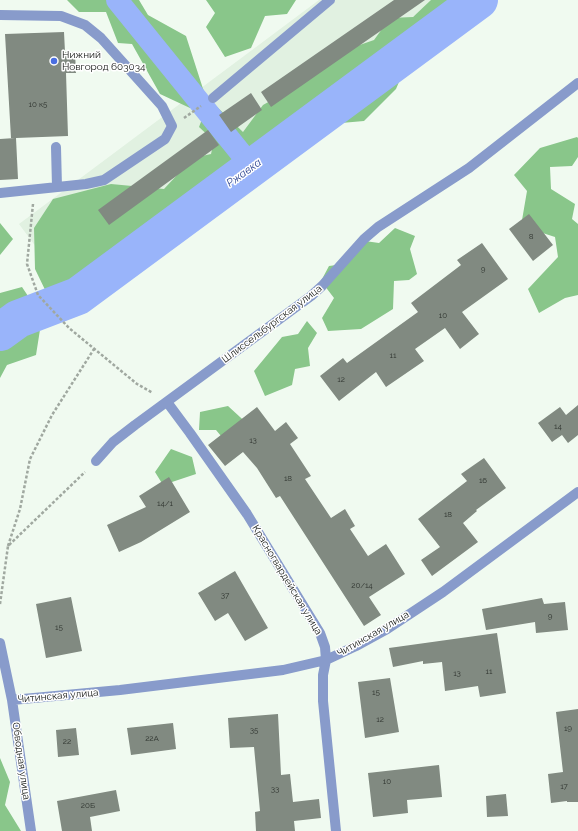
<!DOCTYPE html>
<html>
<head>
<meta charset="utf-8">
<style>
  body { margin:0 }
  canvas { display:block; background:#f0faf0 }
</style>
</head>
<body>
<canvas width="578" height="831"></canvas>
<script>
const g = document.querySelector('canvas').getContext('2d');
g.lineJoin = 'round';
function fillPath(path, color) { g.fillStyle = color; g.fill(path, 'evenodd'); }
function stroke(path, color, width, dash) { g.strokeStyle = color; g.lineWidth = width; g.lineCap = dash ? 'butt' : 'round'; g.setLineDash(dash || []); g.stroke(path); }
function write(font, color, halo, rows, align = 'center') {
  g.font = font + ' Raleway,sans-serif'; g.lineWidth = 3; g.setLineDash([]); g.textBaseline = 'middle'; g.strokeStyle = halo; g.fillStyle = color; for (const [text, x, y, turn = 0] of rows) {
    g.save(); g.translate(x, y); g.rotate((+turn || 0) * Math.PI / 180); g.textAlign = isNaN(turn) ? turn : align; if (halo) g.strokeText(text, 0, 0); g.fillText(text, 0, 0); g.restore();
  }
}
fillPath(new Path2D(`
  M 319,0 L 435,0 L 62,282 L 19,224 Z`), '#e1f1e1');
fillPath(new Path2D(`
  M 67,0 L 139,0 L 148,15 L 186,36 L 205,95 L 190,108 L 160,94 L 132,44 L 118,43 L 106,12 L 79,12 Z
  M 206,0 L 296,0 L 287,14 L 265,16 L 251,48 L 225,57 L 206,27 L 215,13 Z
  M 431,0 L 488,0 L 446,33 L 421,30 L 396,89 L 364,121 L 284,128 L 276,146 L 240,173 L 221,175 L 199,201 L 180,210 L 160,244 L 134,249 L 90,295 L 49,298 L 35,269 L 34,228 L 53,199 L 111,184 L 164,189 L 193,158 L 211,154 L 214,141 L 199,127 L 204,114 L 217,107 L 243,132 L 263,105 L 302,83 L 328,56 L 374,40 L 390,18 L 413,17 Z
  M 577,137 L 578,138 L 578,157 L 572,166 L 550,167 L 551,189 L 575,204 L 572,219 L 578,224 L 578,295 L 565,298 L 539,313 L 528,289 L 558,257 L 555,237 L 521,226 L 527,191 L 514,175 L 540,148 Z
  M 0,223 L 13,239 L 0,255 Z
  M 395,228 L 415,236 L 410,249 L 417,274 L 409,280 L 394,281 L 393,309 L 361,329 L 328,331 L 322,318 L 334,298 L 321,281 L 329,266 L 344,264 L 365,241 L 379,243 Z
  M 22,287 L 42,317 L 36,355 L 7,365 L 0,378 L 0,293 Z
  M 307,321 L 317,333 L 308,348 L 310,366 L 295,369 L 292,385 L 265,396 L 254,371 L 282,337 L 298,334 Z
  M 228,406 L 252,428 L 231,448 L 216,430 L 199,430 L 200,412 Z
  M 171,449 L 192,457 L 196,474 L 163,485 L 155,472 Z
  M 0,758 L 10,782 L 5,805 L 21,831 L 0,831 Z`), '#89c68a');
stroke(new Path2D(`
  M 117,0 L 252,167`), '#99b4fa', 22);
stroke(new Path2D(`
  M 0,332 L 18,319 L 78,296 L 479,0`), '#99b4fa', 38);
fillPath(new Path2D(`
  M 394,0 L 425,0 L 271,107 L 261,92 Z
  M 64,32 L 65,52 L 75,52 L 76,73 L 66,73 L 68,136 L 16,138 L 18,179 L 0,180 L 0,139 L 15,138 L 11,138 L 5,34 Z
  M 251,93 L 262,110 L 231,132 L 219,115 Z
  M 208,130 L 219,145 L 109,225 L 98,210 Z
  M 529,214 L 553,245 L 533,261 L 509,229 Z
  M 482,243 L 508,279 L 462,312 L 479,334 L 460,349 L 445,328 L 415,349 L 424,361 L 386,387 L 376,372 L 339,401 L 320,376 L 343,358 L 347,363 L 418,312 L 411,303 L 461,265 L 457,260 Z
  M 578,405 L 578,435 L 568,443 L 562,435 L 552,442 L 538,423 L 560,407 L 566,415 Z
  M 257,407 L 275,431 L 286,422 L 298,438 L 290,444 L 311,476 L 305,479 L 331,518 L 345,509 L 355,526 L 350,529 L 368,556 L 386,544 L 405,574 L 369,597 L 381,615 L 364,626 L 280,496 L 276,498 L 257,468 L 243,452 L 225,466 L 208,445 Z
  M 484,458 L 506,488 L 476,510 L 477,511 L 463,523 L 478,542 L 432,576 L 421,560 L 440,547 L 418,519 L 467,481 L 461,474 Z
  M 169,477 L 190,512 L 141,542 L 119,552 L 107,525 L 146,507 L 139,496 Z
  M 235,571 L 268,628 L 245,641 L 228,613 L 215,621 L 198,593 Z
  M 71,597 L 82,651 L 46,658 L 36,604 Z
  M 542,598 L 544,604 L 565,602 L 568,630 L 536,633 L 535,622 L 486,630 L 482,609 Z
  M 497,633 L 506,693 L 480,697 L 478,686 L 445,691 L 442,662 L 423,664 L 423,661 L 393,667 L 389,648 Z
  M 390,678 L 399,732 L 365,738 L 358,682 Z
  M 578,709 L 578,802 L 567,802 L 567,801 L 551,803 L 548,774 L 563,772 L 556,712 Z
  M 278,714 L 281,775 L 290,774 L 293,802 L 319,799 L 321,818 L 294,821 L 295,831 L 256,831 L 255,812 L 260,811 L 254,747 L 230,748 L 228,718 Z
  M 173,723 L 176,749 L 131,755 L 127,728 Z
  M 76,728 L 79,755 L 58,757 L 56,730 Z
  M 439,765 L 442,797 L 407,800 L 408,813 L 373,817 L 368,773 Z
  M 116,790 L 120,811 L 90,817 L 92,831 L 62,831 L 57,801 Z
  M 506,794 L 508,816 L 487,817 L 486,796 Z`), '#818a81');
stroke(new Path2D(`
  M 184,118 L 201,106
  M 33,204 L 27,264 L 38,295 L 69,328 L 137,384 L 153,393
  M 8,546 L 20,509 L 30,459 L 52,415 L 94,349
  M 0,604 L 8,546 L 85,472`), '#a0a8a0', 2.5, [3, 2]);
stroke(new Path2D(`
  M 0,15 L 61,16 L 85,25 L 101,38 L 162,106 L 172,126 L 165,139 L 104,180 L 86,184 L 0,193
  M 213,98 L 330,0
  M 56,147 L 57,187
  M 167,402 L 190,433 L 247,514 L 320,633 L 325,647 L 326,660 L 323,675 L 323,701 L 336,831
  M 96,461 L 113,442 L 135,425 L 311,296 L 322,286 L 364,239 L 378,227 L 469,168 L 578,83
  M 0,643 L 12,700 L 31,831
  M 12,700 L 120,690 L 283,670 L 326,660 L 356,646 L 387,629 L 443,592 L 578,492`), '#889bcb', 10);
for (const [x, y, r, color] of [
  [54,61,4,"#4a6ee1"]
]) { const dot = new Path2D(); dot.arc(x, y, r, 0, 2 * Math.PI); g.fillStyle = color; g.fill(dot); stroke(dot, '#fff', 1.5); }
write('8px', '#2f342f', null, [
  ["10 к5",38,105],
  ["8",531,237],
  ["9",483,270],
  ["10",443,316],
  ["11",393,356],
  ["12",341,380],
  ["14",558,427],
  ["13",253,441],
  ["18",288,479],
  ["16",483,481],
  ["14/1",165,504],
  ["18",448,515],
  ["20/14",362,586],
  ["37",225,596],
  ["9",550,617],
  ["15",59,628],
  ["11",489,672],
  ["13",457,674],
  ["15",376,693],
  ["12",380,720],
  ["19",568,729],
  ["35",254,731],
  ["22А",152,739],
  ["22",67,742],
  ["10",387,782],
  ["17",564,787],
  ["33",275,790],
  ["20Б",88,806]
]);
write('10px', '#141714', '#fff', [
  ["Нижний",62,55],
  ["Новгород 603034",62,67]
], 'left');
write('10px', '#141714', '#fff', [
  ["Шлиссельбургская улица",272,324,-37],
  ["Красногвардейская улица",287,580,59],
  ["Читинская улица",373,634,-30],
  ["Читинская улица",58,696,-5],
  ["Обводная улица",21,761,82]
]);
write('italic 11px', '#294190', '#fff', [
  ["Ржавка",244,173,-36]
]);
</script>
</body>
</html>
